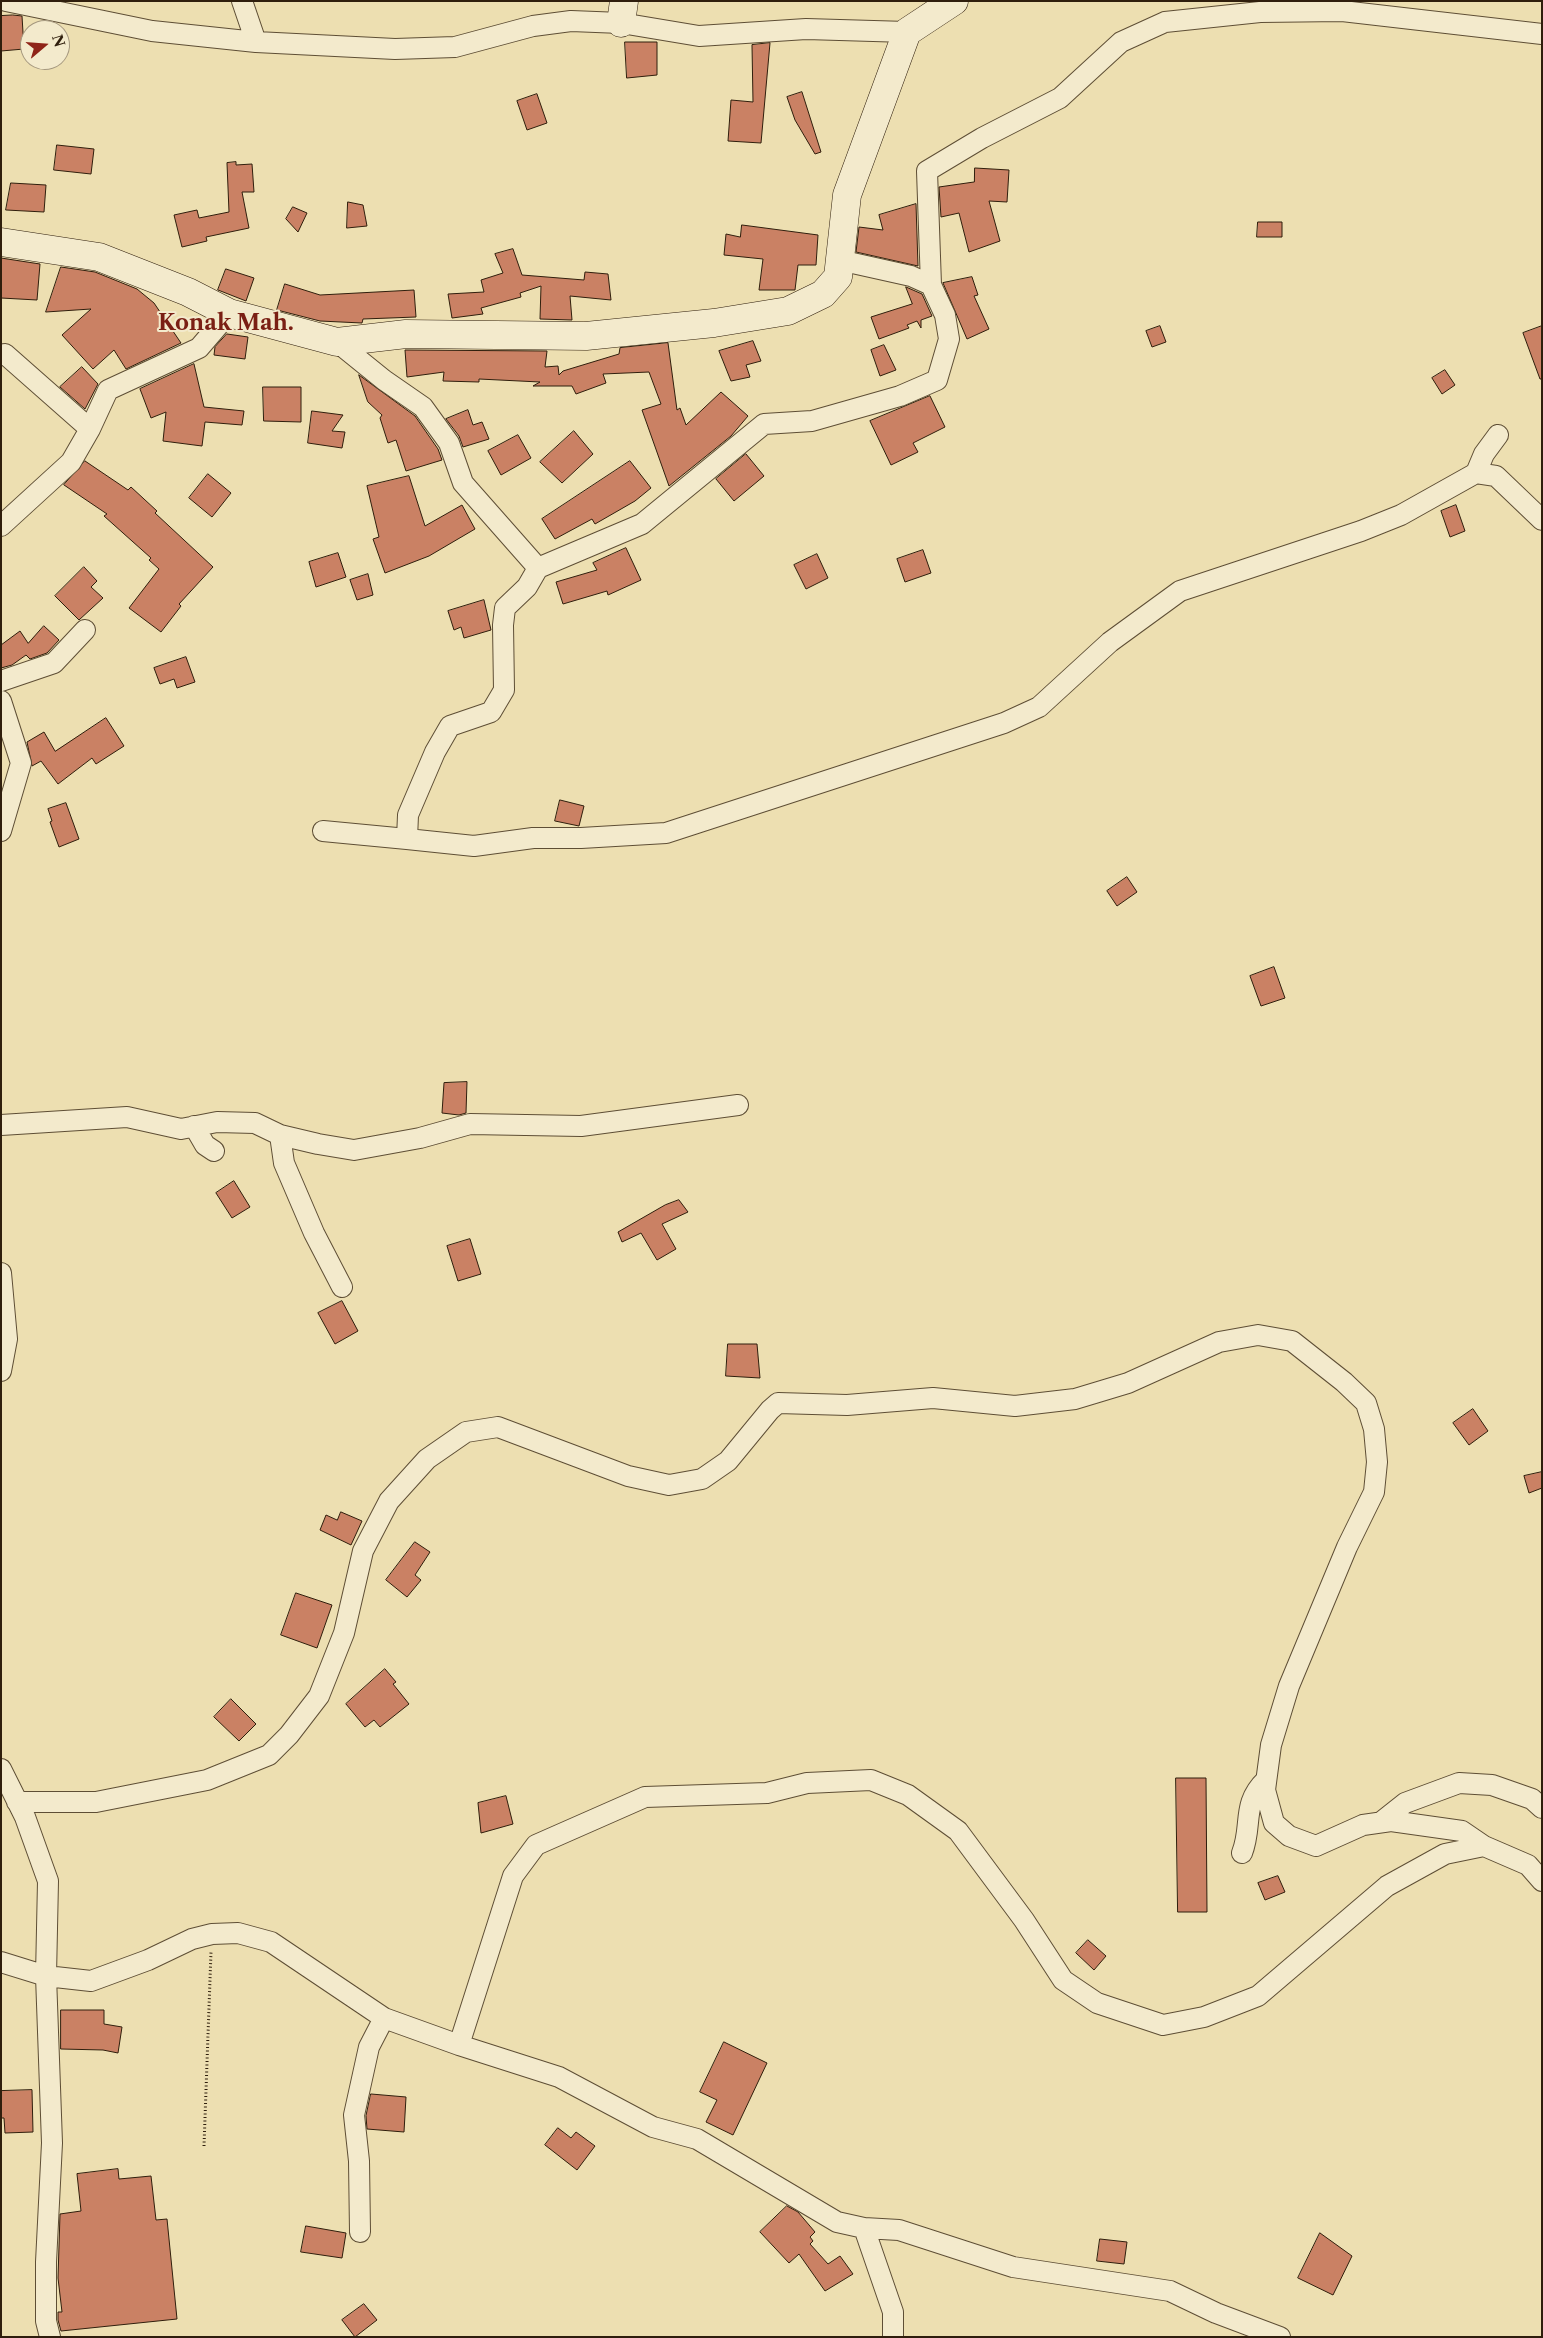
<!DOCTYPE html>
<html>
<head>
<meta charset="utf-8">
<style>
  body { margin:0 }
  #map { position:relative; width:1543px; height:2338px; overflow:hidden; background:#eddfb1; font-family:"Libre Caslon Text",serif }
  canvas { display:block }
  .frame { position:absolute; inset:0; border:2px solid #2f1e0c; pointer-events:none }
  .north { position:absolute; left:20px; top:20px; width:50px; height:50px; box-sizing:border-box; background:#f3eacc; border:1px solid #a5987f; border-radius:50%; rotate:72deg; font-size:14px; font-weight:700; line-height:20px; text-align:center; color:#2f1e0c }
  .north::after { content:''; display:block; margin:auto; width:18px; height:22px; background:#8f2418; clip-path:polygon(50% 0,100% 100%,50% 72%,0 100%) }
</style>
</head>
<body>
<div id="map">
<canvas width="1543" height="2338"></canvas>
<div class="frame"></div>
<div class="north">N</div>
</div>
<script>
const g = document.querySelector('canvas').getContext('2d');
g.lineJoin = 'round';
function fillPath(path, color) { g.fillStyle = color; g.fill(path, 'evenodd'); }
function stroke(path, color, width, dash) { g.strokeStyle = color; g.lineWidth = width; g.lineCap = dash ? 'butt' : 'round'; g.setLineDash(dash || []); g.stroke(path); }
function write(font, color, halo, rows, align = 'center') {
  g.font = font + ' "Libre Caslon Text",serif'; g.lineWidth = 4; g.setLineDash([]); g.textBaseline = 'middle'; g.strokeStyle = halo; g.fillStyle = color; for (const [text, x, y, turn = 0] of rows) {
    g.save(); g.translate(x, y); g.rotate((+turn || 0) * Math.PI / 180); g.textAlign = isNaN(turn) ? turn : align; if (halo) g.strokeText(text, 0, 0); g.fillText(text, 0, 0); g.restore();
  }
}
const building = new Path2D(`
  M 13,15 L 22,16 L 24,49 L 1,51 L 1,16 Z
  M 625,42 L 657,42 L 657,75 L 627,78 Z
  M 770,43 L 761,143 L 728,141 L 731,100 L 753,102 L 752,45 Z
  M 802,92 L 821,152 L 815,154 L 795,120 L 787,97 Z
  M 537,94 L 547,123 L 527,130 L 517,101 Z
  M 57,145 L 94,149 L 91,174 L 54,170 Z
  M 236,162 L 236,165 L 252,164 L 254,192 L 242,192 L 249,228 L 206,237 L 207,241 L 182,247 L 174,215 L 197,210 L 199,218 L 229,212 L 227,163 Z
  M 975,168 L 1009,170 L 1007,202 L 989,201 L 1000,241 L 969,252 L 959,213 L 941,217 L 939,187 L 974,182 Z
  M 11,183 L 46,185 L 44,212 L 6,210 Z
  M 348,202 L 363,205 L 367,226 L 347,228 Z
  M 916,204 L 918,266 L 856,252 L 859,227 L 883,230 L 879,215 Z
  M 293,207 L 307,213 L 298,232 L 286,219 Z
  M 1258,222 L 1282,222 L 1282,237 L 1257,237 Z
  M 742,225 L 818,235 L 816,265 L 798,265 L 795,290 L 759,290 L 763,259 L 724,255 L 726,234 L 740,237 Z
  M 513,249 L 522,275 L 584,280 L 585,272 L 608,274 L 611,300 L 570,296 L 572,320 L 540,319 L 541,286 L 520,293 L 521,297 L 481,308 L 483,314 L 452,318 L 448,294 L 484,292 L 481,280 L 503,273 L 495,254 Z
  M 1,258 L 40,264 L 37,300 L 1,298 Z
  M 61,267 L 95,272 L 137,289 L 154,303 L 181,343 L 126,369 L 114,350 L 93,369 L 62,335 L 91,309 L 46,312 Z
  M 226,269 L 254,278 L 246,301 L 218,290 Z
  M 972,277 L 978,295 L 974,296 L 989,329 L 967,339 L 943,283 Z
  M 285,284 L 320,295 L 414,290 L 416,317 L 363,319 L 362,323 L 320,321 L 277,310 Z
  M 906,287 L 922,294 L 932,316 L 921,320 L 921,328 L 917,321 L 907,325 L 909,328 L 879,339 L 871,317 L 912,304 Z
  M 1160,326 L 1166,342 L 1152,347 L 1146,331 Z
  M 1542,326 L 1542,379 L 1540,379 L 1523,333 Z
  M 227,334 L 248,337 L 245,359 L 214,355 L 215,347 Z
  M 753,341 L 761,361 L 746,365 L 750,377 L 731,381 L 719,351 Z
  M 668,343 L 677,410 L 680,408 L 686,425 L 721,392 L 748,416 L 731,436 L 669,486 L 642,410 L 661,404 L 649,372 L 603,374 L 606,383 L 576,394 L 572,386 L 533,386 L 540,382 L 479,379 L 479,382 L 443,381 L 444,372 L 407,377 L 405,350 L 547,351 L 545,367 L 558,366 L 559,375 L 563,371 L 619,354 L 620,348 Z
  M 884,345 L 896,370 L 880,376 L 871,350 Z
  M 194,364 L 204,407 L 244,411 L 242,425 L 205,422 L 202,446 L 163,441 L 166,412 L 151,418 L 140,389 Z
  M 82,367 L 98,384 L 85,409 L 60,387 Z
  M 1445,370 L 1455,385 L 1442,394 L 1432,378 Z
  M 359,375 L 415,416 L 438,449 L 442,460 L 406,471 L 396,440 L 388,443 L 380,418 L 382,415 L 368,402 Z
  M 263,387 L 301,387 L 301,422 L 264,421 Z
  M 930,396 L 945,427 L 913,443 L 918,452 L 891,465 L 870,421 Z
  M 468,410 L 473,425 L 482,422 L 489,439 L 463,447 L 459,436 L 446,419 Z
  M 312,411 L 343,415 L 332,431 L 345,432 L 342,448 L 308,443 Z
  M 574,431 L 593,454 L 562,483 L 540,462 Z
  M 518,435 L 531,458 L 501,475 L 488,451 Z
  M 746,454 L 764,476 L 734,501 L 716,479 Z
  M 85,461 L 128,490 L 131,487 L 157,511 L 155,513 L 213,567 L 179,604 L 181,606 L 161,632 L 129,608 L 159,569 L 149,560 L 151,558 L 104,516 L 107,514 L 64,485 Z
  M 630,461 L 651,488 L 635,501 L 595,524 L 592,519 L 555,539 L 542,519 Z
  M 208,474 L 231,493 L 212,517 L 189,498 Z
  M 409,476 L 425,526 L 462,505 L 475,529 L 429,556 L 385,573 L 373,539 L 379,537 L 367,486 Z
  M 1456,505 L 1465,531 L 1450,537 L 1441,511 Z
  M 626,548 L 641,580 L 608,595 L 607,591 L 563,604 L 556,582 L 597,570 L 593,563 Z
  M 923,550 L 931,573 L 905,582 L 897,559 Z
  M 338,553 L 346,577 L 316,587 L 309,562 Z
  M 817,554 L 828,578 L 806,589 L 794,565 Z
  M 84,567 L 97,581 L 91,587 L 103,598 L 79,620 L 55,596 Z
  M 368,574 L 373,595 L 357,600 L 350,580 Z
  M 484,600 L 491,630 L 464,638 L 461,627 L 454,630 L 448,611 Z
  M 44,626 L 59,640 L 47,653 L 30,659 L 26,655 L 12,665 L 1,668 L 1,645 L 20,631 L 28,643 Z
  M 186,657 L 195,682 L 177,688 L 174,679 L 160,684 L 154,668 Z
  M 106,718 L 124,746 L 96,764 L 92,758 L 58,784 L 41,761 L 32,766 L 27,742 L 44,732 L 55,751 Z
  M 560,800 L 584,806 L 579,826 L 555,821 Z
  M 66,803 L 79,839 L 59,847 L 50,822 L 52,821 L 48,809 Z
  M 1127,877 L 1137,892 L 1117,906 L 1107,891 Z
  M 1274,967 L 1285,998 L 1261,1006 L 1250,976 Z
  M 467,1082 L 466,1113 L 459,1115 L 442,1113 L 444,1083 Z
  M 234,1181 L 250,1207 L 232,1218 L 216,1193 Z
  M 679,1200 L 688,1212 L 662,1224 L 676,1249 L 657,1260 L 641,1233 L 622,1242 L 618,1232 L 665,1205 Z
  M 470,1239 L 481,1274 L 458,1281 L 447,1246 Z
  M 342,1301 L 358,1331 L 335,1344 L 318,1313 Z
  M 728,1344 L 757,1344 L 760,1378 L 726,1376 Z
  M 1473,1409 L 1488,1431 L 1469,1445 L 1453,1423 Z
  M 1542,1472 L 1542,1488 L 1529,1493 L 1524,1476 Z
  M 341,1512 L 362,1521 L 351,1545 L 320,1530 L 326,1515 L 337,1520 Z
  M 415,1542 L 430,1552 L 415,1575 L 421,1580 L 407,1597 L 386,1580 Z
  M 296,1593 L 332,1605 L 317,1648 L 281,1635 Z
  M 385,1669 L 396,1682 L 393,1684 L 409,1704 L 380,1727 L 374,1720 L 365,1727 L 346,1704 Z
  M 231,1699 L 256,1724 L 239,1741 L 214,1717 Z
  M 1176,1778 L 1206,1778 L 1207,1912 L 1178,1912 Z
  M 506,1796 L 513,1824 L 481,1833 L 478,1803 Z
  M 1278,1876 L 1285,1892 L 1265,1900 L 1258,1883 Z
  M 1088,1940 L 1106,1956 L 1094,1970 L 1076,1953 Z
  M 61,2010 L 104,2010 L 104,2024 L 122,2027 L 118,2053 L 103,2050 L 61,2049 Z
  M 724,2042 L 767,2063 L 733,2135 L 706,2122 L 717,2100 L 700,2092 Z
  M 32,2090 L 33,2132 L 5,2133 L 4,2118 L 1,2118 L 1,2091 Z
  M 371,2094 L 406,2097 L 404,2132 L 367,2129 L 366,2116 Z
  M 558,2128 L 571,2138 L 576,2132 L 595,2146 L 577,2170 L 545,2145 Z
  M 118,2169 L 119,2179 L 151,2176 L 156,2220 L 167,2219 L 177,2319 L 61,2331 L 58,2320 L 58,2312 L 62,2312 L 58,2278 L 60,2214 L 81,2211 L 77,2174 Z
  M 787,2206 L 798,2212 L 815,2232 L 810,2237 L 813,2241 L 810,2244 L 828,2264 L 840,2256 L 853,2274 L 825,2291 L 799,2254 L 789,2263 L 760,2232 Z
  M 306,2226 L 346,2233 L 342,2258 L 301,2252 Z
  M 1320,2233 L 1352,2256 L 1333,2295 L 1298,2278 Z
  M 1100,2239 L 1127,2242 L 1124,2264 L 1097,2261 Z
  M 364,2304 L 377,2320 L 355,2337 L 342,2320 Z`);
fillPath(building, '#ca8164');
stroke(building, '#2f1e0c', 1);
const street = new Path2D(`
  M 6,1 L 152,31 L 256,42 L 395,49 L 455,47 L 533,26 L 571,21 L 621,23 L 699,36 L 806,29 L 907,32
  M 242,1 L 256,42
  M 931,285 L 927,171 L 982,138 L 1060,98 L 1121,42 L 1165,22 L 1260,12 L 1342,11 L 1542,34
  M 337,342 L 384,380 L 423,407 L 449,443 L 463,483 L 538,568 L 642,524 L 764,424 L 812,421 L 900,396 L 937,380 L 949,339 L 945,315 L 931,285 L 911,276 L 839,260
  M 1,355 L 5,354 L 90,429
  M 1476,473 L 1484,454 L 1498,435
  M 1,526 L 71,462 L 90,429 L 108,390 L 199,348 L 229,313
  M 1,681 L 54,663 L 85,630
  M 1,701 L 21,763 L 1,831
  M 323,831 L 407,839 L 408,815 L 435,752 L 450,726 L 491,712 L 504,690 L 503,625 L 505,608 L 527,587 L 538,568
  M 407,839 L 474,846 L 533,838 L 581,838 L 666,833 L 1004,723 L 1039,707 L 1110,642 L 1180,591 L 1361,531 L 1401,515 L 1476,473 L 1496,476 L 1542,520
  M 1,1125 L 127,1117 L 181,1129 L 217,1122 L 255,1123 L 280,1135 L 284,1163 L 314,1233 L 342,1287
  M 194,1126 L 205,1145 L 214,1151
  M 280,1135 L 318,1144 L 354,1150 L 420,1138 L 470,1124 L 581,1126 L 738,1105
  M 1,1273 L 7,1339 L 1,1371
  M 1,1769 L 25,1817 L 48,1881 L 46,1976 L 52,2143 L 46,2262 L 46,2321 L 50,2337
  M 17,1802 L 96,1802 L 207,1780 L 269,1755 L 289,1735 L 319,1696 L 344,1633 L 363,1551 L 389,1501 L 427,1459 L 466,1432 L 498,1427 L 628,1476 L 669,1485 L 702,1479 L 728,1461 L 770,1410 L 778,1403 L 847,1405 L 933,1398 L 1015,1406 L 1075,1399 L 1128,1383 L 1219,1342 L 1258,1335 L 1292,1341 L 1344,1382 L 1366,1403 L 1374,1429 L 1377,1462 L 1374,1492 L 1347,1547 L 1289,1686 L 1271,1745 L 1265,1790 L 1274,1823 L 1289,1836 L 1316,1846 L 1363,1825 L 1391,1821 L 1462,1831 L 1484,1846
  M 1381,1822 L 1405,1803 L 1459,1783 L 1492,1785 L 1532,1799 L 1542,1808
  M 1242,1853 C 1253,1825 1241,1804 1266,1780
  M 1,1962 L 46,1976 L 91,1981 L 148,1960 L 192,1939 L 212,1934 L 238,1933 L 271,1942 L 384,2018 L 459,2045 L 513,1876 L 536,1845 L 645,1797 L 767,1793 L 807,1783 L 871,1780 L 908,1795 L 958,1831 L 1024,1920 L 1063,1980 L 1097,2003 L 1163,2025 L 1204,2017 L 1258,1996 L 1387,1886 L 1445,1854 L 1484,1846 L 1528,1865 L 1542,1881
  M 459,2045 L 559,2077 L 653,2127 L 697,2139 L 837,2222 L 864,2228 L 899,2230 L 1013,2267 L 1170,2291 L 1216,2313 L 1280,2337
  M 864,2228 L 893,2312 L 893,2337
  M 360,2232 L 359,2161 L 354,2115 L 369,2047 L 384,2018`);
const secondary = new Path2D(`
  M 621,23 L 624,1
  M 1,242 L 99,257 L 188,292 L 229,313 L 337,342 L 406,334 L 586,336 L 714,323 L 788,311 L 823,294 L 838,277 L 847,195 L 907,32 L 954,1`);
stroke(street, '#5e4e35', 22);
stroke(secondary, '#2f1e0c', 29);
stroke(new Path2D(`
  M 204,2146 L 211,1952`), '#2f1e0c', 3, [1, 2.5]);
stroke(street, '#f3eacc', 20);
stroke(secondary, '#f3eacc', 28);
write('bold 22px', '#7a1f14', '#f3eacc', [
  ["Konak Mah.",226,324]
]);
</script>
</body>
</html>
